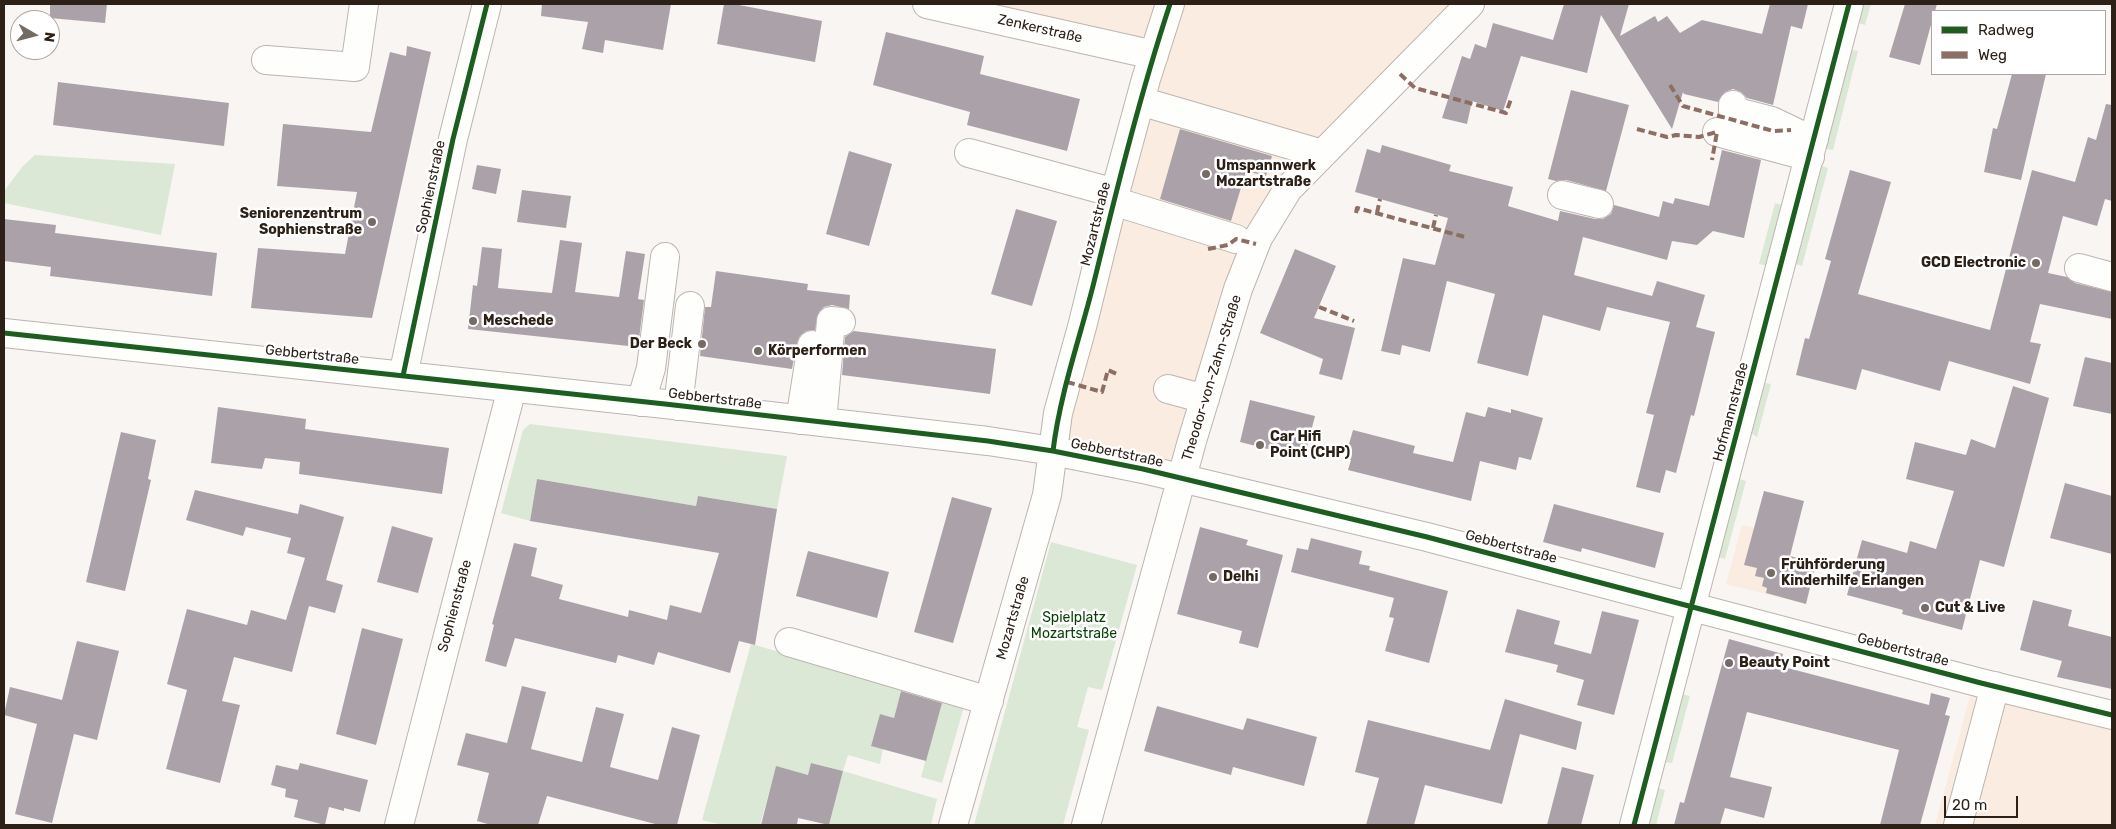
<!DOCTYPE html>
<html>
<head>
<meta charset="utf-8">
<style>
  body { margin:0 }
  #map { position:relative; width:2116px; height:829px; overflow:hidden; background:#f8f5f3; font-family:Rubik,sans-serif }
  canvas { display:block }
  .frame { position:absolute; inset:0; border:5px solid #2c2017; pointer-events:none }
  .legend { position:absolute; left:1931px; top:10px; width:175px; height:65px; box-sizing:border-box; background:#fff; border:1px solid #aba6a2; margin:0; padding:6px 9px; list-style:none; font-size:15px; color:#2c2017 }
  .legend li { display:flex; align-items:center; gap:10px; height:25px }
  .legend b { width:25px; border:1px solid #aba6a2 }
  .north { position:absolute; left:10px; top:10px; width:50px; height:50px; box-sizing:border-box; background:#fff; border:1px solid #aba6a2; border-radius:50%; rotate:98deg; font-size:14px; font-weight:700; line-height:20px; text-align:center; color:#2c2017 }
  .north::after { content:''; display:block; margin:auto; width:18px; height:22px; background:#736b64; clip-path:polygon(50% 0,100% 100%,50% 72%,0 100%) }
  .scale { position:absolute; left:1944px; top:796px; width:74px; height:22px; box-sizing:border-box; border:2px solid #2c2017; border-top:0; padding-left:6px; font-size:15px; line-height:18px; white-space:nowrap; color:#2c2017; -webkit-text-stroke:4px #fff; paint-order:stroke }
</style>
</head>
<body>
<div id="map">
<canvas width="2116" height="829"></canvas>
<div class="frame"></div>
<ul class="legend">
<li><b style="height:6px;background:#1b5e20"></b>Radweg</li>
<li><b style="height:6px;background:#8d6e63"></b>Weg</li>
</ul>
<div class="north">N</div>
<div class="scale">20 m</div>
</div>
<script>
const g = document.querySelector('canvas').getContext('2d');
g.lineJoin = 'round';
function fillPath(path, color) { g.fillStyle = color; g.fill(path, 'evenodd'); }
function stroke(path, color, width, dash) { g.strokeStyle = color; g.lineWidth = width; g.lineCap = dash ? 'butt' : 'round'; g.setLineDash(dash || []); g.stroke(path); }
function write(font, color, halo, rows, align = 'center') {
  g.font = font + ' Rubik,sans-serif'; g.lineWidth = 5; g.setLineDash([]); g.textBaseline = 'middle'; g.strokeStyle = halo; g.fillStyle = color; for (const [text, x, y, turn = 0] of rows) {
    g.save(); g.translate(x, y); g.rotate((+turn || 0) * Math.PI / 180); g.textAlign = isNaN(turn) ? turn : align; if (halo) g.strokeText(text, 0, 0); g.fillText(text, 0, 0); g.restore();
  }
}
fillPath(new Path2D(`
  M 906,4 L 1467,4 L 1262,225 L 1179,476 L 1051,447 L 1152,56 Z
  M 1742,525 L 1794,538 L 1790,556 L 1816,563 L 1806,604 L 1726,584 Z
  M 1974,681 L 2112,718 L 2112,825 L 1935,825 Z`), '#faece1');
fillPath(new Path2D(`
  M 1864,4 L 1871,4 L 1865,25 L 1859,23 Z
  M 1852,50 L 1858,51 L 1833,150 L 1826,149 Z
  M 35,155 L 175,164 L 161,235 L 4,203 L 4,191 L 23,166 Z
  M 1822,166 L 1828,168 L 1802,266 L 1796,264 Z
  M 1775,203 L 1782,205 L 1767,266 L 1759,264 Z
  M 1765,383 L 1771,384 L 1757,437 L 1751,433 Z
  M 530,424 L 787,456 L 777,509 L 698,496 L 696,506 L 537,479 L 530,521 L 501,513 L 523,430 Z
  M 1739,479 L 1746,481 L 1725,559 L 1719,557 Z
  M 1051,542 L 1137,565 L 1102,690 L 1088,687 L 1077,727 L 1089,730 L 1063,825 L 974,825 Z
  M 751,644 L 902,686 L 894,718 L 880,714 L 871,746 L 883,749 L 880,764 L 848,755 L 843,771 L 937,799 L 931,825 L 829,825 L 843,771 L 812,763 L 808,775 L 776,767 L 760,825 L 723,825 L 702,820 Z
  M 1682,694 L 1690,696 L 1672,763 L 1665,762 Z
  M 943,697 L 965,703 L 942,783 L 921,777 Z
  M 1658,788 L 1665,790 L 1656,825 L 1648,825 Z`), '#dae8d5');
fillPath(new Path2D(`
  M 50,4 L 107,4 L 105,23 L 50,18 Z
  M 542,4 L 671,4 L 663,50 L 605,40 L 603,53 L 582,49 L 588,22 L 541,16 Z
  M 724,4 L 734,4 L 822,21 L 815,62 L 717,44 Z
  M 1564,4 L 1629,4 L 1620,36 L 1655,16 L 1658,22 L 1667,16 L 1680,33 L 1702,20 L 1762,34 L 1770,4 L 1808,4 L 1802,29 L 1791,26 L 1773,105 L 1747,98 L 1741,92 L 1733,89 L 1725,92 L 1718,102 L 1684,94 L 1683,92 L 1672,129 L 1601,15 L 1587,73 L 1521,56 L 1503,111 L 1472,101 L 1467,124 L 1442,118 L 1462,56 L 1470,59 L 1475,44 L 1486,48 L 1493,23 L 1553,40 Z
  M 1905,4 L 1937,4 L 1935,11 L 1932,11 L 1932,21 L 1920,65 L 1889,57 Z
  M 886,32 L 984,56 L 980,74 L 1080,99 L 1067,151 L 967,125 L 970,112 L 873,85 Z
  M 407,46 L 431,52 L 372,318 L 251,308 L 258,248 L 345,254 L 357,192 L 277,186 L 283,124 L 371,132 L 390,52 L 406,56 Z
  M 2012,74 L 2046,74 L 2021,180 L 1984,172 L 1993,128 L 1997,129 Z
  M 58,82 L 229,103 L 224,146 L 53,125 Z
  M 1571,90 L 1629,105 L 1606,191 L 1566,180 L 1556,181 L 1548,179 Z
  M 2106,104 L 2112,105 L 2112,201 L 2105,199 L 2097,226 L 2063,216 L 2048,273 L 2067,277 L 2075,283 L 2112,292 L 2112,319 L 2040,304 L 2030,342 L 2041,344 L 2030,384 L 1949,361 L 1940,391 L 1862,369 L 1856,390 L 1796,375 L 1805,338 L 1809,339 L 1831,261 L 1825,259 L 1850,170 L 1891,182 L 1858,294 L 1990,330 L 2032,170 L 2075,182 L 2088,137 L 2096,140 Z
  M 1180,129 L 1272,156 L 1266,176 L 1246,171 L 1231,221 L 1160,199 Z
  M 1382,145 L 1451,165 L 1449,171 L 1513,187 L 1508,206 L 1558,221 L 1560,211 L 1595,219 L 1603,219 L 1611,214 L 1614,205 L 1659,217 L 1663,201 L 1673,204 L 1675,198 L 1709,206 L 1722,150 L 1761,160 L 1744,238 L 1713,231 L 1697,245 L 1672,241 L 1667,260 L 1583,237 L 1574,275 L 1652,296 L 1657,281 L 1705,295 L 1696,327 L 1715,332 L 1694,416 L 1691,415 L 1676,473 L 1666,470 L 1660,493 L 1636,487 L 1654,415 L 1646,413 L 1670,322 L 1607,307 L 1600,331 L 1543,315 L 1528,376 L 1477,363 L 1495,294 L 1447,281 L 1430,352 L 1402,345 L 1400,355 L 1381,351 L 1403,258 L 1435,265 L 1448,218 L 1355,192 L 1367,149 L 1380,153 Z
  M 849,151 L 892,164 L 869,246 L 826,234 Z
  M 477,165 L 501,169 L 496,194 L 472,189 Z
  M 522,190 L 571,196 L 566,228 L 517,222 Z
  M 1016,209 L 1057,221 L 1032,306 L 991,294 Z
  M 4,219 L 56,225 L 55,233 L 217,253 L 212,296 L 50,276 L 51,267 L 4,261 Z
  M 560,240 L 582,243 L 575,292 L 619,297 L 626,251 L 645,254 L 638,299 L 644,300 L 638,347 L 468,329 L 473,285 L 477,286 L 482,247 L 502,249 L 498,288 L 552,293 Z
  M 1295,249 L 1336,266 L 1314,318 L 1355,328 L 1342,380 L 1319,374 L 1323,359 L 1260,333 Z
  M 716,271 L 808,284 L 807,290 L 850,295 L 849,309 L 832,305 L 824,307 L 819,312 L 815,330 L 806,331 L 800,336 L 797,343 L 792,369 L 700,356 L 705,307 L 711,307 Z
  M 854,331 L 996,349 L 990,394 L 842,375 L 845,337 Z
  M 2085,357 L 2112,363 L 2112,414 L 2073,406 Z
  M 2013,386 L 2049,398 L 2004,567 L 1980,560 L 1962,630 L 1902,614 L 1903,610 L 1847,595 L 1862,540 L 1907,553 L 1910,541 L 1936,549 L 1954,491 L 1906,479 L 1915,442 L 1966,455 L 1971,439 L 1995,448 Z
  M 1250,400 L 1315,416 L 1304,458 L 1240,442 Z
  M 218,407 L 306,419 L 305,429 L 449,448 L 442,494 L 299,474 L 300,462 L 265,458 L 262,469 L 211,463 Z
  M 1488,407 L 1511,413 L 1511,409 L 1543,418 L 1531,460 L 1519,457 L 1516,470 L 1480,461 L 1471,501 L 1348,470 L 1351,460 L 1345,458 L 1353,430 L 1415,446 L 1413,453 L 1453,462 L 1466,412 L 1485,417 Z
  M 121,432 L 156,440 L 148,479 L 151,480 L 125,591 L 86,582 Z
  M 537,479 L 696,506 L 698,496 L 777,509 L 755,645 L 739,641 L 730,673 L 658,652 L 654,665 L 618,655 L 616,663 L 515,638 L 506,667 L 485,661 L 494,625 L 492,624 L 514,543 L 537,548 L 531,576 L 563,585 L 559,599 L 628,617 L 629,610 L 667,620 L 670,605 L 701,613 L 719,553 L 530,521 Z
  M 2065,483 L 2112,496 L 2112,554 L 2050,538 Z
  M 195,490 L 298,514 L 300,504 L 344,517 L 326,580 L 343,585 L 335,613 L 309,606 L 292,672 L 234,657 L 222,701 L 240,705 L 220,783 L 166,769 L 187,690 L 167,684 L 187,609 L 247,625 L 251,610 L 286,620 L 305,558 L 287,553 L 291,538 L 246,527 L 243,536 L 186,520 Z
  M 1764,491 L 1804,501 L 1790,556 L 1816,563 L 1806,604 L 1766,593 L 1767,588 L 1762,586 L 1764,578 L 1755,576 L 1757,568 L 1744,565 Z
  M 952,497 L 992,508 L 953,643 L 914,632 Z
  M 1554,504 L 1664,533 L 1655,568 L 1582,548 L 1581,552 L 1543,542 Z
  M 392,526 L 433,538 L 418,593 L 377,582 Z
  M 1200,527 L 1248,540 L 1246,545 L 1283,555 L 1258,648 L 1239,643 L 1242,631 L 1177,614 Z
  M 1311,538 L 1362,551 L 1359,564 L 1370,566 L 1369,570 L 1448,591 L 1429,663 L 1385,651 L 1394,618 L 1389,617 L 1394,598 L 1291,572 L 1297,548 L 1308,550 Z
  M 808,551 L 889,572 L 877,618 L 796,596 Z
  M 2033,600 L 2072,610 L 2068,626 L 2112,637 L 2112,689 L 2057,677 L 2062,661 L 2020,650 Z
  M 1517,609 L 1560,621 L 1554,644 L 1591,654 L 1602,611 L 1639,620 L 1614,715 L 1577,705 L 1584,680 L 1556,672 L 1558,665 L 1505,652 Z
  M 362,628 L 403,639 L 376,745 L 336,734 Z
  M 1729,639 L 1783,654 L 1780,666 L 1929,705 L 1931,693 L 1950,698 L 1945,715 L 1950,716 L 1920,825 L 1880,825 L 1899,750 L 1747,712 L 1730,777 L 1772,787 L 1764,818 L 1725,808 L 1720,825 L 1674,825 L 1680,802 L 1684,803 Z
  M 77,641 L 119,651 L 97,740 L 74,734 L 52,823 L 15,814 L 37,724 L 4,715 L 10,687 L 62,700 Z
  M 522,686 L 546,692 L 531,749 L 582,762 L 596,707 L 624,714 L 610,767 L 658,780 L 672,727 L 700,735 L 677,825 L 659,825 L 547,796 L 538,825 L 491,825 L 477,821 L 489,773 L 457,765 L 466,733 L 507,743 Z
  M 901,691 L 942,703 L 926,761 L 871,746 L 880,714 L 894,718 Z
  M 1505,699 L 1582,722 L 1576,750 L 1520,734 L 1502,804 L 1425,785 L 1414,825 L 1366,825 L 1379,778 L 1355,772 L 1368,720 L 1490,750 Z
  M 1157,706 L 1243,730 L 1247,718 L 1317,737 L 1304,786 L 1233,767 L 1231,775 L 1144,751 Z
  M 300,763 L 368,780 L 360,812 L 344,808 L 344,811 L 329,807 L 325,825 L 294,817 L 298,800 L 285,797 L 286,789 L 271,785 L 276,765 L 298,770 Z
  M 811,763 L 843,771 L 829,825 L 798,818 L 797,825 L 761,825 L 776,766 L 808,775 Z
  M 1562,767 L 1594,775 L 1581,825 L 1547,825 Z`), '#aba2a9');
const minor = new Path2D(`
  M 927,4 L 1154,55
  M 266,60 L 355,67 L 364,4
  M 1140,101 L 1322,154
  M 1733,105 L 1733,111 L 1772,121 L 1801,135 L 1814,139
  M 1717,132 L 1810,157
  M 969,153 L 1115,193
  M 1562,195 L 1599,204
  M 1113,201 L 1236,239
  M 2079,268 L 2112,277
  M 4,333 L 665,404 L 988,441 L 1053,451 L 1143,469 L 1427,537 L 1981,683 L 2112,715
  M 403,376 L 453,139 L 487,4
  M 1168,389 L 1205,399
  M 641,402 L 651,368 L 665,257
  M 678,406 L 690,306
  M 800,420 L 812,345
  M 822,422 L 831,321 L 841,322
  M 789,642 L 989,701
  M 399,825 L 512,388
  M 953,825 L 1047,495 L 1058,413 L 1082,327 L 1115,193 L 1146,79 L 1170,4
  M 1086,825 L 1192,441 L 1238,289 L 1258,238 L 1288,189 L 1470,4
  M 1634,825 L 1849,4
  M 1958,825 L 1995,686`);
stroke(minor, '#bcb5af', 30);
stroke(minor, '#fefefd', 28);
stroke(new Path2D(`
  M 1400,74 L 1415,88 L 1506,113 L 1511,99
  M 1670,85 L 1683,106 L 1773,131 L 1791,130
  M 1637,129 L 1667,137 L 1676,135 L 1699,137 L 1717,132 L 1712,160
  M 1356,213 L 1357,208 L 1465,237
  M 1377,213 L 1380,199
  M 1433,228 L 1436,215
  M 1208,249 L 1228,245 L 1236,239 L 1256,244
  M 1319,307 L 1354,321
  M 1067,382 L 1102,392 L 1108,370 L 1117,374`), '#8d6e63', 4, [8, 4]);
stroke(new Path2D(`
  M 4,333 L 665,404 L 988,441 L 1053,451 L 1143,469 L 1427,537 L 1981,683 L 2112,715
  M 403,376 L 453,139 L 487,4
  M 1053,451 C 1060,393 1080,338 1094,282 C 1117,188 1140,95 1170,4
  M 1634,825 L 1849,4`), '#1b5e20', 5);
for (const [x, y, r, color] of [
  [1206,174,5,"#736b64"],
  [372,222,5,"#736b64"],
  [2036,263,5,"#736b64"],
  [473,321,5,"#736b64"],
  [702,344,5,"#736b64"],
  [758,351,5,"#736b64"],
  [1260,445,5,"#736b64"],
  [1771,573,5,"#736b64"],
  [1213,577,5,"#736b64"],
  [1925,608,5,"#736b64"],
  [1729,663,5,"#736b64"]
]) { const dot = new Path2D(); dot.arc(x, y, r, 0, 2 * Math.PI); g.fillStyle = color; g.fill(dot); stroke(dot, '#fff', 2); }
write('14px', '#2c2017', '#fff', [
  ["Zenkerstraße",1040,29,13],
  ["Sophienstraße",431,187,-78],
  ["Mozartstraße",1096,224,-76],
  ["Gebbertstraße",312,355,6],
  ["Theodor-von-Zahn-Straße",1212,378,-73],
  ["Gebbertstraße",715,399,7],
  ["Hofmannstraße",1731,412,-75],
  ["Gebbertstraße",1117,453,12],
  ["Gebbertstraße",1511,547,15],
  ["Sophienstraße",455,606,-75],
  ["Mozartstraße",1013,618,-74],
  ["Gebbertstraße",1903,650,15]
]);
write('bold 14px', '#2c2017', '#fff', [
  ["Umspannwerk",1216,166],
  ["Mozartstraße",1216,182],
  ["Seniorenzentrum",362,214,"right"],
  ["Sophienstraße",362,230,"right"],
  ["GCD Electronic",2026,263,"right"],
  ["Meschede",483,321],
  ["Der Beck",692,344,"right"],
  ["Körperformen",768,351],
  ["Car Hifi",1270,437],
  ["Point (CHP)",1270,453],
  ["Frühförderung",1781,565],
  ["Kinderhilfe Erlangen",1781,581],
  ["Delhi",1223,577],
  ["Cut & Live",1935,608],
  ["Beauty Point",1739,663]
], 'left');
write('14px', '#083f05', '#fff', [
  ["Spielplatz",1074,618],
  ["Mozartstraße",1074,634]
]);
</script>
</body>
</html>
